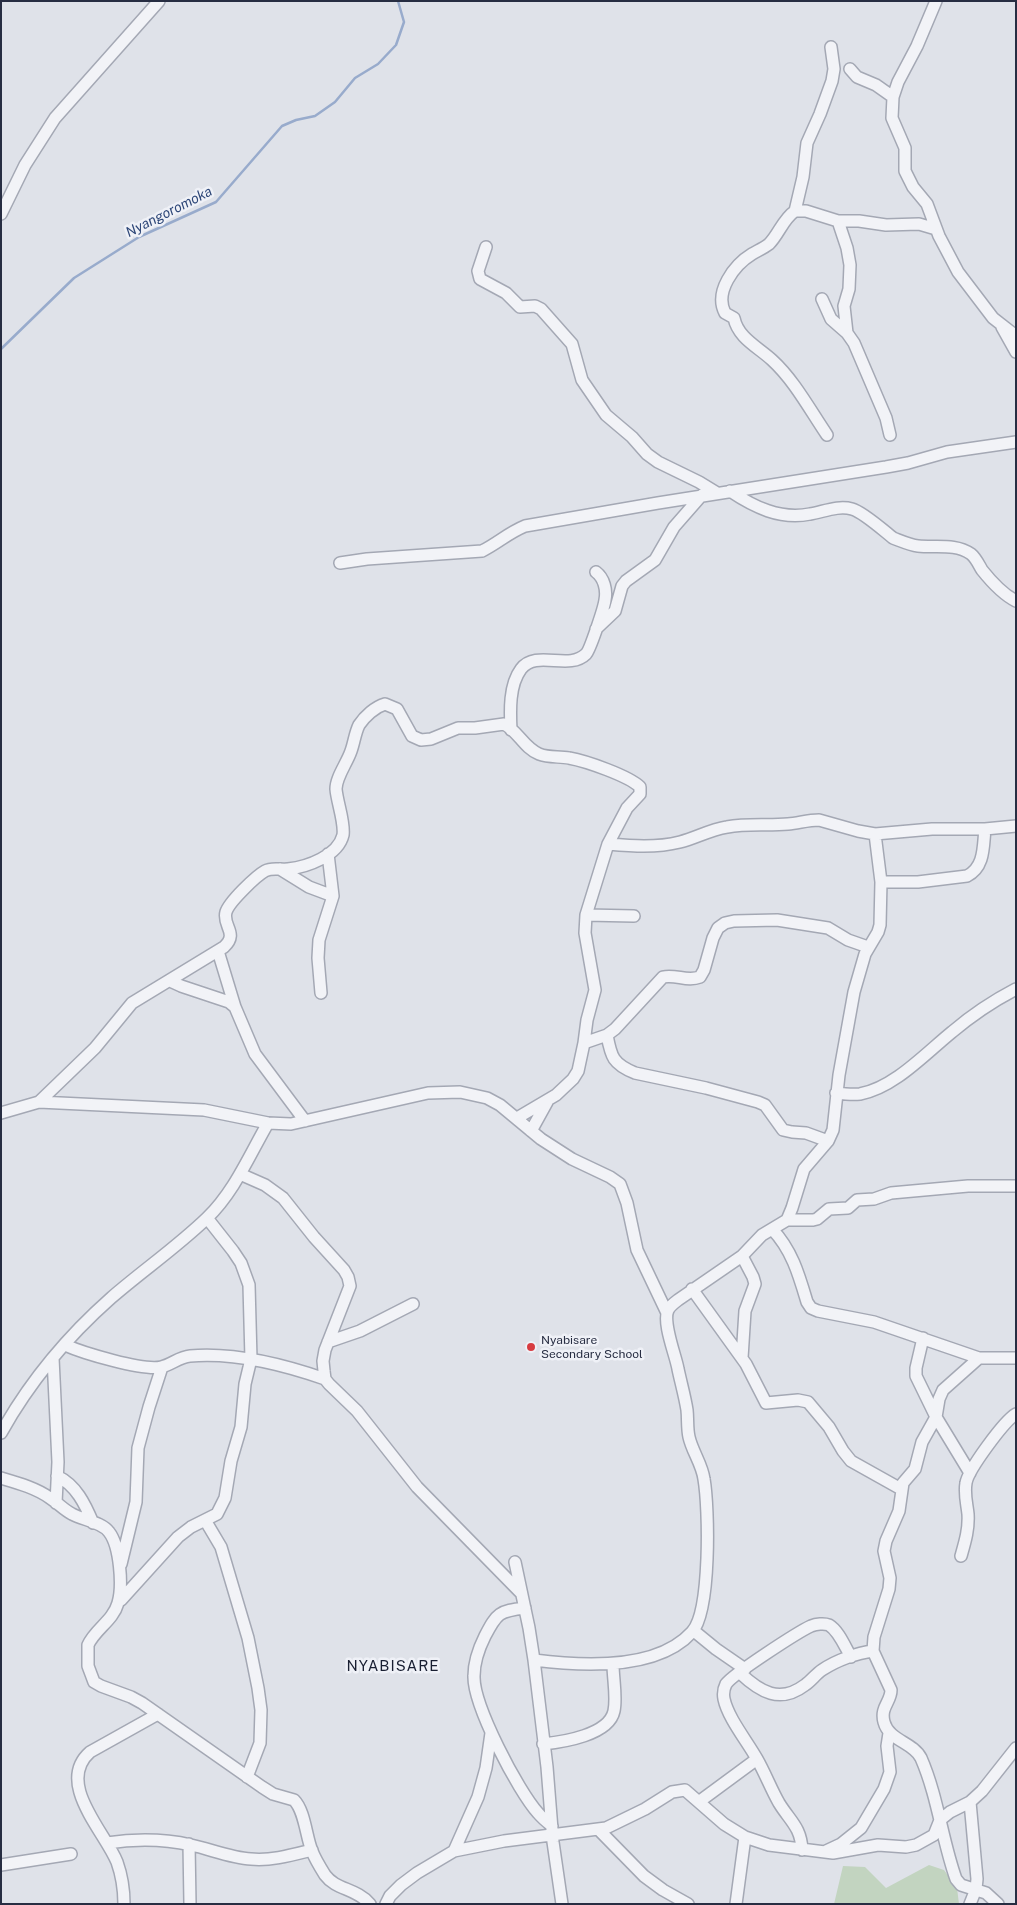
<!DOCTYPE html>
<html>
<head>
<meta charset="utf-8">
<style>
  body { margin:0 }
  #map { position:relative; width:1017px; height:1905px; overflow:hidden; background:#dfe2e9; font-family:"Public Sans",sans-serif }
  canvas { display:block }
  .frame { position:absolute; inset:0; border:2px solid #272d42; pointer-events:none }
</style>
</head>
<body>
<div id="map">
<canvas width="1017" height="1905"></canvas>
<div class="frame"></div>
</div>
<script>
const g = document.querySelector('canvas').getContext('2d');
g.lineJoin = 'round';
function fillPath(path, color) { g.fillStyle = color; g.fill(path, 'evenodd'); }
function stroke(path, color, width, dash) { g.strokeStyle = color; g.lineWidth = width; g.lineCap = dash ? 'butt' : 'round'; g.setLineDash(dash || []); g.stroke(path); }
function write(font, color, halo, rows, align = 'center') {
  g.font = font + ' "Public Sans",sans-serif'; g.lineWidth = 5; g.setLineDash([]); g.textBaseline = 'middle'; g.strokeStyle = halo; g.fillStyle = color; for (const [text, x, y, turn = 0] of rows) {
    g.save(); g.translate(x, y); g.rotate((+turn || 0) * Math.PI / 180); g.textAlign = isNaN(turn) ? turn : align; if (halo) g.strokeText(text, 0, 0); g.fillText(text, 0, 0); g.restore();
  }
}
fillPath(new Path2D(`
  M 929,1865 L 944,1870 L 957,1888 L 959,1904 L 834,1904 L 843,1866 L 865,1867 L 886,1888 Z`), '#c2d4c0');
stroke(new Path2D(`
  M 1,349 L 74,278 L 139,237 L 216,202 L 282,126 L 296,120 L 315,116 L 335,102 L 355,78 L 378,64 L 396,45 L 404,22 L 398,1`), '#98abcc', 2.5);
const minor = new Path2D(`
  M 936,1 L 917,46 L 898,82 L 893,97 L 892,118 L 905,148 L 905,171 L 913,187 L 927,204 L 939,236 L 958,272 L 993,318 L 1016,336
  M 850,69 L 857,77 L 876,85 L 893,97
  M 795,211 L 803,177 L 807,143 L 820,114 L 832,81 L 834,69 L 831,47
  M 1,214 L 25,165 L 55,118 L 159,1
  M 838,221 L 847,248 L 850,265 L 849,289 L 844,306 L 847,333
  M 486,247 L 478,271 L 480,279 L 506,293 L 520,307 L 535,306 L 541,309 L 572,344 L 582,380 L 606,415 L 632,437 L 647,454 L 658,462 L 699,482 L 717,493
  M 822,299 L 831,319 L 847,333 L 854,343 L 886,418 L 890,435
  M 1002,327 L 1016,352
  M 827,435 C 810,410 794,380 772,360 C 758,347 738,338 734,318 L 725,313 C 714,292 734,265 752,254 C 757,251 764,248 769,244 C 779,234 783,219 795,211 L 806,211 L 838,221 L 859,221 L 886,225 L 919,224 L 936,229
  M 730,491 C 754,507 780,520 810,514 C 823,512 838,505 852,509 C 863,512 883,530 893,538 C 901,541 910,545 918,546 C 936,548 955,543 971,554 C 976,558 979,565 982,570 C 990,580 1004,595 1016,601
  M 340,563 L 367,559 L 482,551 C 498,543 508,533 525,526 L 658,503 L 886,467 L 908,463 L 947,452 L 1016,442
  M 596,629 L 615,611 L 622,586 L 626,581 L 655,560 L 674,527 L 702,495
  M 511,730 C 510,711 509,685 521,669 C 536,649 569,671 586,654 C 590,650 604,608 605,600 C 607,590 604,578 596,572
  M 608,844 C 632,846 656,848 680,842 C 696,838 709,830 727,827 C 748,823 768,826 788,824 C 799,823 808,820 819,820 L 858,831 L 875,834 L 932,829 L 985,829 L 1016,826
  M 280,869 L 309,887 L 333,896
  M 881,882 L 918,882 L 967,876 C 985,867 983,846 985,829
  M 586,915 L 634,916
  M 218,951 L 235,1007
  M 170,981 L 181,986 L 229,1002 L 235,1007 L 255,1054 L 305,1121
  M 321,993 L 318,958 L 319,940 L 333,896 L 328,854
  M 607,1035 C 611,1057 613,1064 635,1073 L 706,1088 L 758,1102 L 765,1105 L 783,1130 L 792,1132 L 806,1133 L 828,1141
  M 584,1043 L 607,1035 L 615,1029 L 663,977 C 676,974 687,982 700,977 L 704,970 L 713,938 L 718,928 L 725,923 L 734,921 L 777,920 L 828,928 L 848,940 L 868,947
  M 836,1093 C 844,1094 852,1095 860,1094 C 894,1088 926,1053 952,1032 C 972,1015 993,1001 1016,989
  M 39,1102 L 204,1110 L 268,1123 L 291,1124 L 428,1093 L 460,1092 L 487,1098 L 500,1105 L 541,1139 L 572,1159 L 610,1177 L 620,1184 L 627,1203 L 637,1250 L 667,1313
  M 1,1113 L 39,1102 L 95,1048 L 132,1003 L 224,947 C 239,933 222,926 226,912 C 229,902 256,876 265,871 C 272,867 280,870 288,869 C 307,867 338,856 343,835 C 345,823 337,802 336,789 C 336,777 347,763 351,751 C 354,743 355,733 359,725 C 365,716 375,707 385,704 L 397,709 L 412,736 L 421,740 L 431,739 L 458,728 L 475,728 L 504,724 C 518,731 524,748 539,754 C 549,758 559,756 569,758 C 586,761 629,776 640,787 L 640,794 L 627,808 L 608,844 L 586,915 L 585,933 L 595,990 L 587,1020 L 584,1043 L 578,1071 L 573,1079 L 556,1095 L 517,1118
  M 531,1131 L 547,1102
  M 240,1174 L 265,1185 L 283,1198 L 314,1237 L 344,1270 L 348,1277 L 350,1286 L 325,1350 L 323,1361 L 324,1371 L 325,1379 L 329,1384 L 357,1411 L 417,1487 L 521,1593
  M 787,1220 L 813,1220 L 817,1219 L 829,1209 L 848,1208 L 857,1200 L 874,1199 L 891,1193 L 968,1186 L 1016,1186
  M 772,1229 C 792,1250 799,1275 807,1302 L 811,1308 L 818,1311 L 874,1322 L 979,1358 L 1016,1358
  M 742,1256 L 753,1277 L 755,1284 L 745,1311 L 742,1358
  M 692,1289 L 746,1364 L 766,1403 L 798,1400 L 808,1402 L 829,1427 L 843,1451 L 851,1461 L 901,1489
  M 923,1338 L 916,1368 L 916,1376 L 936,1417 L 970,1473
  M 328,1342 L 360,1331 L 413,1304
  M 65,1345 C 83,1353 143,1371 161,1367 C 171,1365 179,1357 190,1356 C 235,1352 282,1364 325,1379
  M 53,1358 L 58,1462 L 56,1503
  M 979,1358 L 943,1390 L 939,1399 L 936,1417 L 922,1442 L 915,1469 L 903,1483 L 899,1511 L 886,1541 L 884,1551 L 890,1578 L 889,1589 L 874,1637 L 873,1651 L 891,1690 C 891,1702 880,1707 884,1722 C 889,1741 913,1742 921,1758 C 938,1797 942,1840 956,1879 L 961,1885 L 986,1893 L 998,1904
  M 1,1433 C 29,1383 68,1336 111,1298 C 142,1271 177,1247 207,1218 C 234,1192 249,1156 268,1123
  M 57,1476 C 76,1485 85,1504 93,1523
  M 1,1478 C 18,1483 36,1488 50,1498 C 58,1503 64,1510 72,1514 C 83,1520 102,1522 109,1532 C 120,1546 123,1586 118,1603 C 113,1621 95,1629 88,1645 L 88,1666 L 94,1682 L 101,1686 L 131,1697 L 142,1703 L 262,1787 L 273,1794 L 294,1800 C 305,1811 306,1837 312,1851 C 315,1859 320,1867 325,1875 C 336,1890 356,1888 370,1904
  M 205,1520 L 221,1547 L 248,1638 L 258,1688 L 261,1710 L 260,1743 L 247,1777
  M 961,1556 C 965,1542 969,1529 968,1514 C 967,1504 964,1494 966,1483 C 968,1470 1004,1421 1016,1414
  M 515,1562 L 529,1628 L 534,1660 L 547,1767 L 553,1842 L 562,1904
  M 121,1564 L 136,1502 L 138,1448 L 149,1407 L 162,1367
  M 121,1600 L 178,1537 L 191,1527 L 217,1514 L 225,1498 L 231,1461 L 241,1427 L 245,1384 L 251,1359 L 249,1285 L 241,1263 L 233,1251 L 207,1218
  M 525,1608 C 499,1611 497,1613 485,1636 C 479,1648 474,1663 474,1676 C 473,1705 518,1791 538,1813 C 542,1818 547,1822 552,1826
  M 694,1631 L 716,1649 L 745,1669
  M 534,1660 C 580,1666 657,1671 692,1632 C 711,1611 709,1508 704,1479 C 702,1464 692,1451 689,1437 C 687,1428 688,1419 687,1410 C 685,1397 681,1383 678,1369 C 676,1356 662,1323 668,1310 C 670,1306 674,1303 678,1300 L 742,1256 L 762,1235 L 787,1220 L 792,1208 L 804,1169 L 828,1141 L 833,1130 L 839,1075 L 854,992 L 865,954 L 878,932 L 880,925 L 881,882 L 875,834
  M 740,1673 C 760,1692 780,1704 805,1685 C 811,1681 816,1674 822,1670 C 837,1660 857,1653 873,1651
  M 543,1744 C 563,1742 609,1735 614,1711 C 617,1697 613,1679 613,1664
  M 700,1801 L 757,1759
  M 598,1829 L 644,1876 L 663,1890 L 688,1904
  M 107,1843 C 134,1839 164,1839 191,1845 C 210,1849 231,1858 251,1859 C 271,1861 292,1855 312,1850
  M 189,1844 L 190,1904
  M 802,1850 C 801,1827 790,1821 779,1803 C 771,1789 765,1773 757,1759 C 747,1741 728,1718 724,1699 C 723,1694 724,1688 726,1684 C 733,1674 798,1632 811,1626 C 816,1624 824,1623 829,1625 C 839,1631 845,1647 851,1657
  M 454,1851 L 478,1797 L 486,1768 L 491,1733
  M 826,1851 L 841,1844 L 861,1828 L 884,1789 L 890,1772 L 887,1746 L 889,1733
  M 1,1865 L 71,1854
  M 124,1904 C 124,1889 122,1876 117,1862 C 105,1832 55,1783 90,1752 L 158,1714
  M 386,1904 L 390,1896 L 401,1885 L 417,1873 L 454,1851 L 504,1841 L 606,1828 L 645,1809 L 672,1792 L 685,1790 L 724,1824 L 745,1837 L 769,1845 L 833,1853 L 878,1845 L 906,1847 L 916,1845 L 934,1835 L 940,1820 L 950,1812 L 970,1802 L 982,1791 L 1016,1748
  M 736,1904 L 745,1837
  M 970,1904 L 976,1889 L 977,1879 L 970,1802`);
stroke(minor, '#a4a8b4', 14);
stroke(minor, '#f2f3f7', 11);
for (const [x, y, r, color] of [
  [531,1347,5,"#d73c41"]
]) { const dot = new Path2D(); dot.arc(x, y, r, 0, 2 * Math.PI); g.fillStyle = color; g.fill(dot); stroke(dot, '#eff1f7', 2); }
write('12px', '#272d42', '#eff1f7', [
  ["Nyabisare",541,1340],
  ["Secondary School",541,1354]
], 'left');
write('italic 14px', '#2e4778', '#eff1f7', [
  ["Nyangoromoka",169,212,-27]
]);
g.letterSpacing = '1px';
write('15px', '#191f32', '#eff1f7', [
  ["NYABISARE",393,1666]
]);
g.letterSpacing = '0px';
</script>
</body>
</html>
